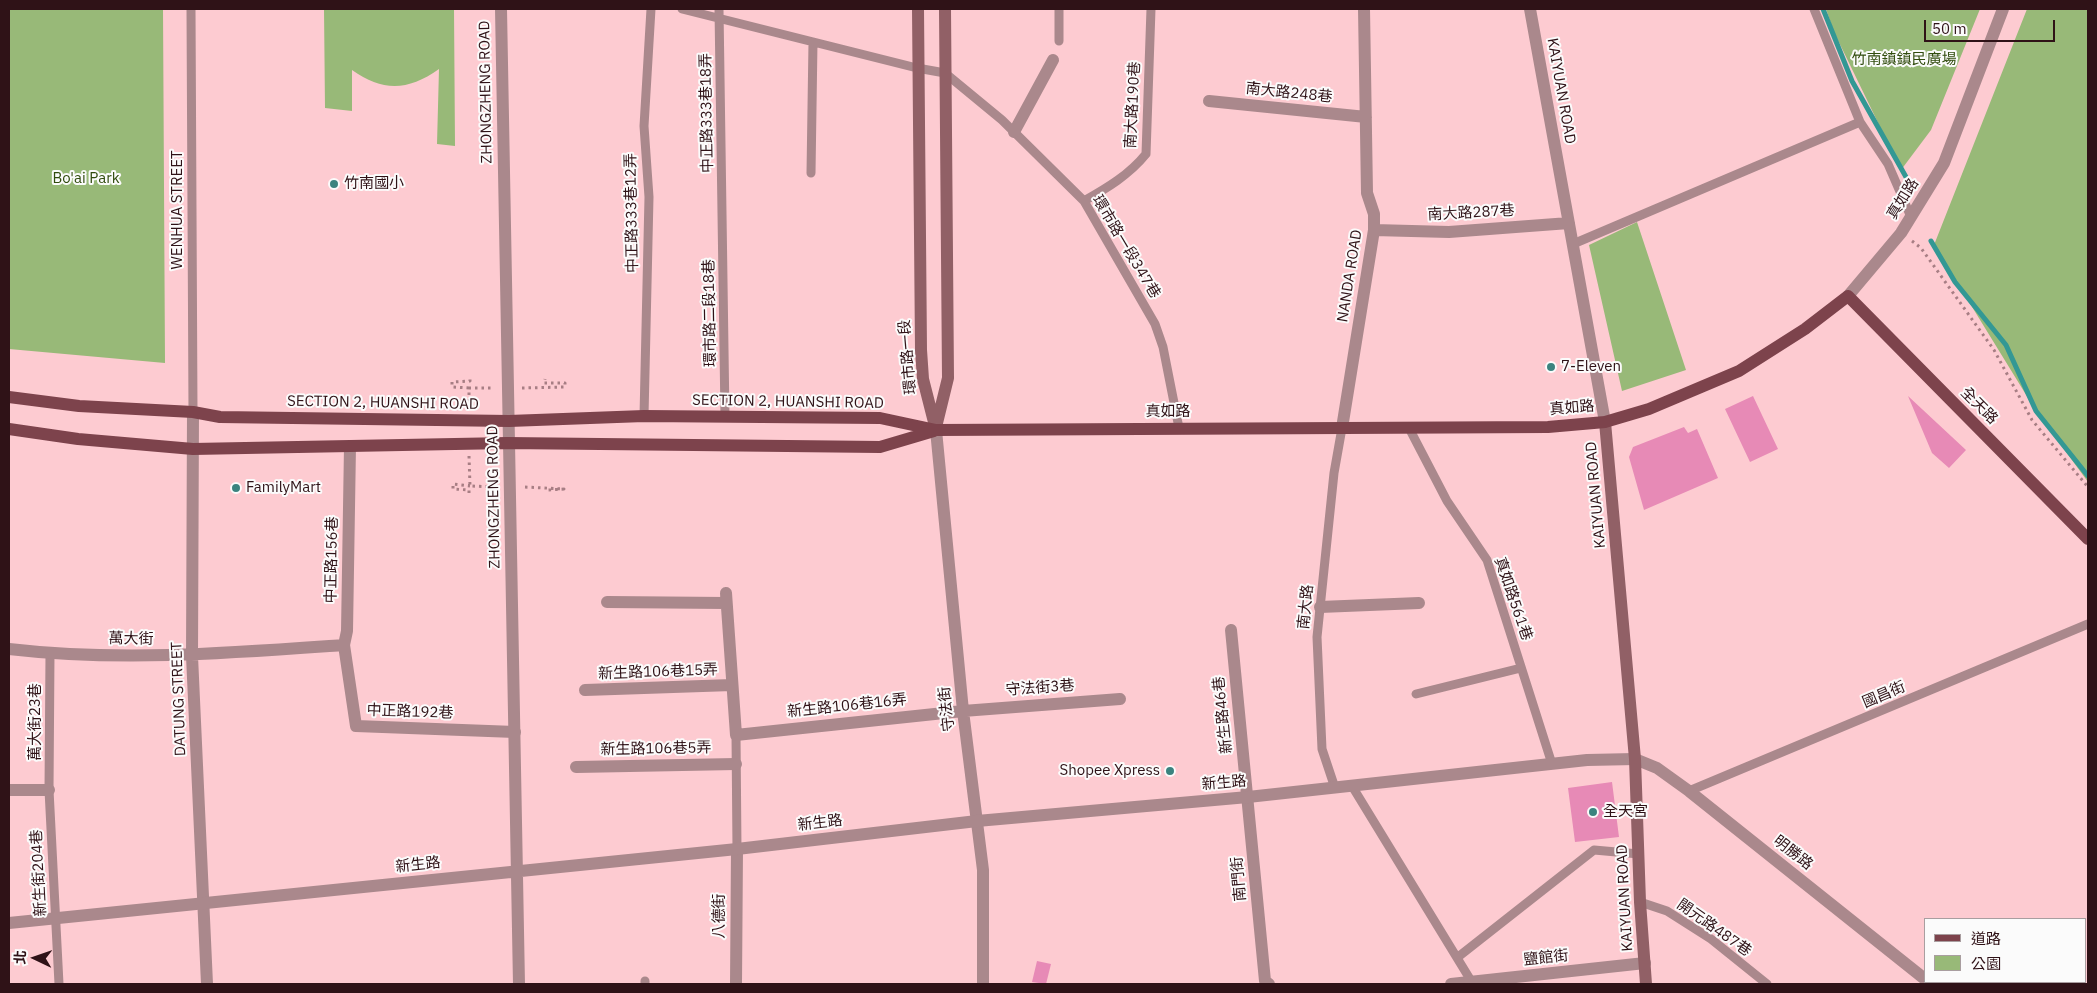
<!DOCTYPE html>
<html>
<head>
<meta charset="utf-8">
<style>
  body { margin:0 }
  #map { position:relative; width:2097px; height:993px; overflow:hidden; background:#fdcbd1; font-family:"IBM Plex Sans","Noto Sans TC",sans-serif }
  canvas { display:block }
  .frame { position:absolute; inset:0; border:10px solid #2f1217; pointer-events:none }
  .legend { position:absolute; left:1924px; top:918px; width:162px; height:65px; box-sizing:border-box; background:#fbfbfb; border:1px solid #a99ea0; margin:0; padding:6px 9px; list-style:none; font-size:15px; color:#2f1217 }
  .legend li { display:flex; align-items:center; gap:10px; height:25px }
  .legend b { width:25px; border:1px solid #a99ea0 }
  .north { position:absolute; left:10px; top:933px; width:50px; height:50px; -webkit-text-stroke:4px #fbfbfb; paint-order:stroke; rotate:273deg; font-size:14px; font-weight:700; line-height:20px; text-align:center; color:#2f1217 }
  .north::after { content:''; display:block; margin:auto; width:18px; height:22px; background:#2f1217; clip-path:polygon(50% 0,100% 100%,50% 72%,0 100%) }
  .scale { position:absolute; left:1924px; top:20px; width:131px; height:22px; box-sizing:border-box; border:2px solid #2f1217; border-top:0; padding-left:6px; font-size:15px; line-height:18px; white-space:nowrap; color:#2f1217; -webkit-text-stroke:4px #fbfbfb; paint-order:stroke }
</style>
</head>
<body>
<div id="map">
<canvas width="2097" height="993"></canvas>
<div class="frame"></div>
<ul class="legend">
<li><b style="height:6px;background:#7d434c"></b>道路</li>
<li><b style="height:14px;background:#98b978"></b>公園</li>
</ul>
<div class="north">北</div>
<div class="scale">50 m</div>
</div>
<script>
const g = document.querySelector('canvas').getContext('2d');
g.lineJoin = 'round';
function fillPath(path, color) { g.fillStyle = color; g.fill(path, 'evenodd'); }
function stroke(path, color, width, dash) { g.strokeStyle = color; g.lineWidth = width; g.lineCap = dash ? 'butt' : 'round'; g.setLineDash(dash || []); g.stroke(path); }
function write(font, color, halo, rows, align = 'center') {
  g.font = font + ' "IBM Plex Sans","Noto Sans TC",sans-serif'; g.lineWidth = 4; g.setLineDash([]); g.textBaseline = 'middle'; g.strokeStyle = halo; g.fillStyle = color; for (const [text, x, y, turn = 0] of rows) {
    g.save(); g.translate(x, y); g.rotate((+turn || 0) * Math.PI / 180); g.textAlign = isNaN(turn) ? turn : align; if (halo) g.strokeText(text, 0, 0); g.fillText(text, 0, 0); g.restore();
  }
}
fillPath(new Path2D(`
  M 9,9 L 163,9 L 165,363 L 9,349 Z
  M 324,9 L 454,9 L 455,146 L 437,144 L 439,69 C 408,91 383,92 352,70 L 352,111 L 325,108 Z
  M 1826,9 L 1980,9 L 1931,130 L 1901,170 L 1834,32 Z
  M 2027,9 L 2088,9 L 2088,482 L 2036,411 L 1934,245 Z
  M 1637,222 L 1686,370 L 1622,391 L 1589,245 Z`), '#98b978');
stroke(new Path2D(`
  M 1823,9 L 1852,81 L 1906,177
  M 1931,241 L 1955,282 L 2006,345 L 2036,411 L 2088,476`), '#339894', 5);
fillPath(new Path2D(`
  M 1753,396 L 1778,449 L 1750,462 L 1725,409 Z
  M 1908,396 L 1966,450 L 1949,468 L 1932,453 Z
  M 1684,427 L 1688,433 L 1697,429 L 1718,478 L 1644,510 L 1629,457 L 1633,447 Z
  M 1612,782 L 1619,837 L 1575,842 L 1568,788 Z
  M 1037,961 L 1051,964 L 1046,984 L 1032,982 Z`), '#e78ab6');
stroke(new Path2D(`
  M 1912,241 L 1921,248 L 1994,350 L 2032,420 L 2088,487
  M 469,388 L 452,387 L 452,382 L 470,381 L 470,376
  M 522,388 L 565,387 L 565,383 L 544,383 L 545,379
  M 469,408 L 469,388 L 493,388
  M 469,456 L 470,486 L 496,487
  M 525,487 L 564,489 L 548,490 L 548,492
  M 469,493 L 469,490 L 453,489 L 453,484 L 470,486`), '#a77e84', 3, [2.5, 4]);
stroke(new Path2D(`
  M 191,9 L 193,412
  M 682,9 L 917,68 L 945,73 L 1002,120 L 1084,201 L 1155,324 L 1163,347 L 1179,428
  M 719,9 L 725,417
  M 1059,9 L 1059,41
  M 1814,9 L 1860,122 L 1888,164 L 1911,217
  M 811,173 L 813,42
  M 1084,201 C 1107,188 1129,175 1146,154 L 1151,9
  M 1573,244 L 1860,122
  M 644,416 L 649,197 L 644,126 L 651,9
  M 1409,428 L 1447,501 L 1487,560 L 1552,764
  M 50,654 L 49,790 L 59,984
  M 1416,694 L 1521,668
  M 736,735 L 737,849
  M 1352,786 L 1473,984
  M 1335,788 L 1322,749 L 1317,637 L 1334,473 L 1342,428
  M 1689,791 L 2088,624
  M 1640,902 L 1667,911 L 1711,939 L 1767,984
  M 1458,957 L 1594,850 L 1639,854
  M 645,981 L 645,984`), '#aa888c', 9);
stroke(new Path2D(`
  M 1530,9 L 1605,422
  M 1209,101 L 1366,117
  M 1014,132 L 1053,60
  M 1374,230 L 1449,232 L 1569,223
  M 193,412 L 192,656 L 207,984
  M 1342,428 L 1374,230 L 1374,214 L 1367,193 L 1364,9
  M 936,430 L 963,711 L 983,870 L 983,984
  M 350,446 L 347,631 L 344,645 L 356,726 L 515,732
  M 726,593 L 736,735 L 963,711 L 1120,699
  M 607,602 L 726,603
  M 1320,607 L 1419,603
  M 1231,630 L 1265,981 L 1269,984
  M 9,649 C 120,662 232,653 344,645
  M 585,690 L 732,685
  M 1635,759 L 1657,768 L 1689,791 L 1926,980
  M 576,767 L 736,764
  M 9,790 L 49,790
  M 736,984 L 737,849
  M 1451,984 L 1645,963`), '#aa888c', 12);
stroke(new Path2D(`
  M 501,9 L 519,984
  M 1848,296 L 1901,233 L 1944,163 L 2003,9
  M 9,923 L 737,849 L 977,821 L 1248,797 L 1587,760 L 1635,759`), '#aa888c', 12);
stroke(new Path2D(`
  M 918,9 L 921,350 L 923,379 L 936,430
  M 1605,422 L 1635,759 L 1640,902 L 1646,984
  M 936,427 L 948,378 L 945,9`), '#916066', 12);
stroke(new Path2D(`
  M 9,397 L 79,406 L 193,412 L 220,417 L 509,421 L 644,416 L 880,418 L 936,430 L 1548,427 L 1605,422 L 1649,409 L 1739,371 L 1805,329 L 1848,296 L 2088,539
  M 9,429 L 78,439 L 193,449 L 507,443 L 880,447 L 934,431`), '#7d434c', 12);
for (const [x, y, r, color] of [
  [334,184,5,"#3b837f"],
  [1551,367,5,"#3b837f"],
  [236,488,5,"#3b837f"],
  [1170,771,5,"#3b837f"],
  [1593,812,5,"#3b837f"]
]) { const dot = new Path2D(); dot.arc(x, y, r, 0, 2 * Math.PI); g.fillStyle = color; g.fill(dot); stroke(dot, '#fbfbfb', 2); }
write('15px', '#314c0e', '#fbfbfb', [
  ["竹南鎮鎮民廣場",1904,60],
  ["Bo'ai Park",86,179]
]);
write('15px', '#2f1217', '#fbfbfb', [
  ["KAIYUAN ROAD",1561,91,80],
  ["ZHONGZHENG ROAD",486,92,-91],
  ["南大路248巷",1289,93,6],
  ["南大路190巷",1133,105,-87],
  ["中正路333巷18弄",707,113,-91],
  ["真如路",1903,199,-58],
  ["WENHUA STREET",178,210,-90],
  ["中正路333巷12弄",632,213,-91],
  ["南大路287巷",1471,213,-3],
  ["環市路一段347巷",1126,247,59],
  ["NANDA ROAD",1350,276,-81],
  ["環市路二段18巷",710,313,-91],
  ["環市路一段",908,357,-95],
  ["SECTION 2, HUANSHI ROAD",788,402,1],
  ["SECTION 2, HUANSHI ROAD",383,403,1],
  ["全天路",1979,406,45],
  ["真如路",1572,408,-5],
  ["真如路",1168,412],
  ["KAIYUAN ROAD",1596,495,-95],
  ["ZHONGZHENG ROAD",494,497,-91],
  ["中正路156巷",332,560,-89],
  ["真如路561巷",1513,599,71],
  ["南大路",1306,607,-84],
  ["萬大街",131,639,1],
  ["新生路106巷15弄",658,672,-2],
  ["守法街3巷",1040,688,-4],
  ["國昌街",1884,695,-23],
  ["DATUNG STREET",179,699,-92],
  ["新生路106巷16弄",847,706,-6],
  ["守法街",947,709,-96],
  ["中正路192巷",410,712,2],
  ["新生路46巷",1223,715,-96],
  ["萬大街23巷",36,722,-90],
  ["新生路106巷5弄",656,749,-1],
  ["新生路",1224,783,-5],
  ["新生路",820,823,-7],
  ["明勝路",1793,853,38],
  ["新生路",418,865,-6],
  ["新生街204巷",39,873,-93],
  ["南門街",1239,879,-95],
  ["KAIYUAN ROAD",1625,898,-93],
  ["八德街",720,916,-90],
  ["開元路487巷",1714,928,35],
  ["鹽館街",1546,958,-6]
]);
write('15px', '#2f1217', '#fbfbfb', [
  ["竹南國小",344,184],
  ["7-Eleven",1561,367],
  ["FamilyMart",246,488],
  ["Shopee Xpress",1160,771,"right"],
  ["全天宮",1603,812]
], 'left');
</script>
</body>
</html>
